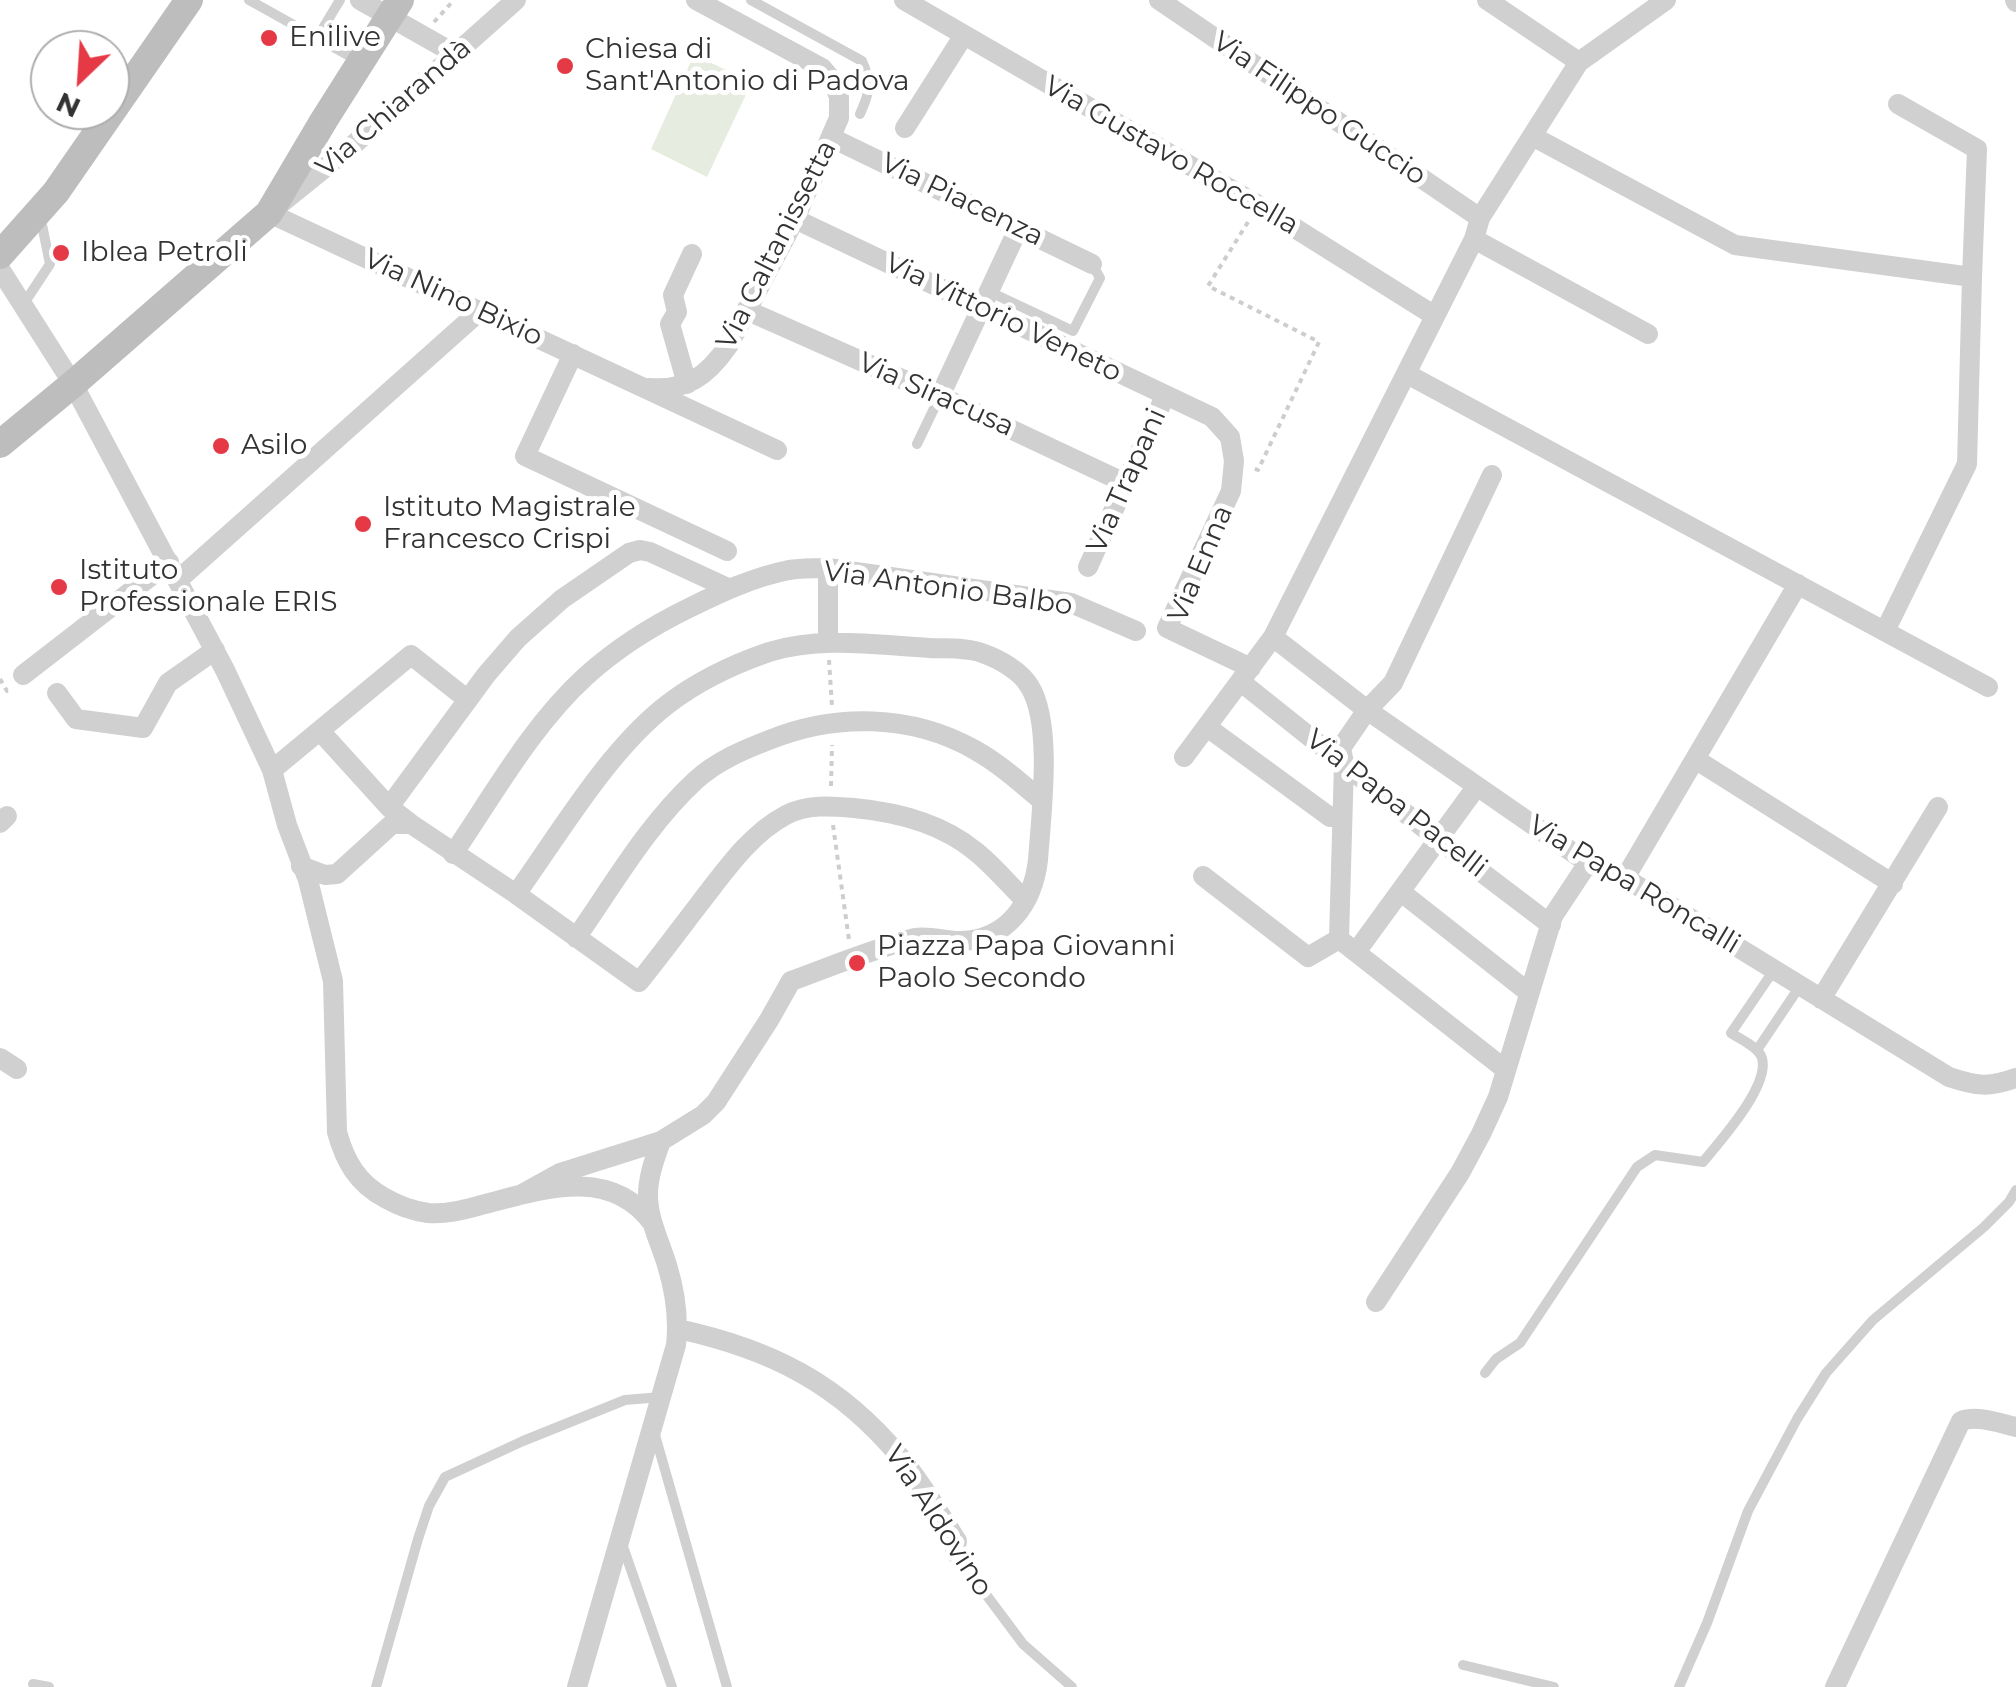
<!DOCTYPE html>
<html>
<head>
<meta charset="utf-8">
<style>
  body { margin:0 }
  #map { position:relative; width:2016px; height:1687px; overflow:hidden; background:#fff; font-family:Montserrat,sans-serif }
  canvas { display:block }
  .north { position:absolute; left:30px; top:30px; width:100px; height:100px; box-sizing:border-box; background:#fff; border:2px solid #adadad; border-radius:50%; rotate:205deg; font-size:28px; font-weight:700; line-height:40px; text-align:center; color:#333 }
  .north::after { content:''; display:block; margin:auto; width:35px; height:45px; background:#e63946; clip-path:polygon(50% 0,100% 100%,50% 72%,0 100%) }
</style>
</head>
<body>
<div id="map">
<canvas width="2016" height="1687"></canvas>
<div class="north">N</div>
</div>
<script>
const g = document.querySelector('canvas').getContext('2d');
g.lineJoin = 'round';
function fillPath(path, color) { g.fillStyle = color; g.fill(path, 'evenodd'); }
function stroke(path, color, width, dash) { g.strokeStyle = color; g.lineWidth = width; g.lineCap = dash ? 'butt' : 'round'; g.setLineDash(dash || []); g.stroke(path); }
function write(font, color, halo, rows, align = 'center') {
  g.font = font + ' Montserrat,sans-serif'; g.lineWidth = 10; g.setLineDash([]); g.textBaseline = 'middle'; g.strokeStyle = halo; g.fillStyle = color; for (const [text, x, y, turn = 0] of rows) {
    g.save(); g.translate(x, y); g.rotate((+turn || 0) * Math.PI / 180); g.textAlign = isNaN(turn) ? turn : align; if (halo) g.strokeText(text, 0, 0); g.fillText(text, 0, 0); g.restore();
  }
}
fillPath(new Path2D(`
  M 694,55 L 752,82 L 707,177 L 651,149 Z`), '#e6ecdf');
stroke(new Path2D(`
  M 434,22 L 454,0
  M 1248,222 L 1208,286 L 1319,342 L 1258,470 L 1253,468
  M 829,660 L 832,706
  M 0,679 L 7,691 L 12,690
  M 831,786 L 832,745
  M 833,825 L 849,940`), '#cdcdcd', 4, [5, 5]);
stroke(new Path2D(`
  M 249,0 L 360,62
  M 751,0 L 862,61 C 872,83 870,92 860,114
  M 317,38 L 340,0
  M 990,292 L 1073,331 L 1100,278 L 1092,264
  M 23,305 L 50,264 L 40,215
  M 917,444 L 940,396
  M 1757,1050 L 1800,986
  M 1485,1373 L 1496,1359 L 1520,1343 L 1637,1167 L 1655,1155 L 1703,1162 C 1720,1141 1770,1086 1762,1058 C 1759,1047 1740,1039 1731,1033 L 1774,970
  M 655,1435 L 727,1687
  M 621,1541 L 672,1687
  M 955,1553 L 1023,1644 L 1072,1687
  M 1463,1665 L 1554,1687
  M 33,1684 L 49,1687
  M 376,1687 L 418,1539 L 429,1506 L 445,1477 L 523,1441 L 625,1400 L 661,1397
  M 1679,1687 L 1707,1623 L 1748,1511 L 1797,1419 L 1826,1373 L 1873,1320 L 1984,1227 L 2009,1202 L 2016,1190`), '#d0d0d0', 10);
stroke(new Path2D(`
  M 360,0 L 457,55
  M 516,0 L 352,146 L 269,213 L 777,450
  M 904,0 L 1258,205 L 1435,316
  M 1159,0 L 1480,218
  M 1487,0 L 1579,62
  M 2015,0 L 2016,2
  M 1898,104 L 1977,149 L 1972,277
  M 905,128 L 964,35
  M 1532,136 L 1735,245 L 1972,277 L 1967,464 L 1885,631
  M 832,138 L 1092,264
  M 795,219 L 1212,417 L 1230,437 L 1234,461 L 1231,491 L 1167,628 L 1251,668
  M 1474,239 L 1648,334
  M 0,269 L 73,384 L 225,670 L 272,770 L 287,825 L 308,880 L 333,981 L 337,1132 C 345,1161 357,1183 385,1198 C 399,1206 413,1211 428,1213 C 449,1215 469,1208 489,1203 C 546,1188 612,1167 653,1224
  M 746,310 L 940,396 L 1125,483
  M 573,354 L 525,456 L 727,551
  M 1407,374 L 1988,687
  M 687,384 L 670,324 L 677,312 L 673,295 L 692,254
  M 649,388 C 687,391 707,376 728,346 L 795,219 L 839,118 L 839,97 L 833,81 L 822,68 L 696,0
  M 940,396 L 1019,227
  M 1088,567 L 1165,396
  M 828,568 L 828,643
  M 178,580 L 481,310
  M 1273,637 L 1367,710 L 1588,863 L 1625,878 L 1949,1077 C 1976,1086 1989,1088 2016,1078
  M 23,675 L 169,562
  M 1241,682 L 1439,840 L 1551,925
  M 57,693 L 76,719 L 143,728 L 168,683 L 215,650
  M 1207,727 L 1330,817
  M 321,732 L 389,807 L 411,824 L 516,894 L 639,982 C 660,956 680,929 700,903 C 725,871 750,834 786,815 C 807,804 831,806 854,808 C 897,812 941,823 975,851 C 993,865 1008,884 1025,900
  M 1184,757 L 1273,637 L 1474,239 L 1480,218 L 1579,62 L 1666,0
  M 1695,759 L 1893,884
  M 272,770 L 411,655 L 468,700
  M 389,807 L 486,675 L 518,638 L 562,599 L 629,553 L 640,550 L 650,552 L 728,588
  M 0,823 L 7,816
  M 453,854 C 494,794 532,725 586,676 C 617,648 652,626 689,608 C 721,592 754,577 789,570 C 802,568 815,568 828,568 L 1071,603 L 1136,631
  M 301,866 L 325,875 L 337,874 L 392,824 L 411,824
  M 1203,876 L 1308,957 L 1339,939
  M 1625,878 L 1798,584
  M 1401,892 L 1528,992
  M 516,894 C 560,833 608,750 668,704 C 698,681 734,664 769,652 C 821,636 876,645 929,648 C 945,649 966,647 982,653 C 999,659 1021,671 1030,687 C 1053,725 1041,816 1038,860 C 1033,903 1007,940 961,941 C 946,942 930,935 915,938 C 873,949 832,966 791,981 L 769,1020 L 716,1102 L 703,1115 L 661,1141 L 560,1173 L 522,1194
  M 576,938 C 613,885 648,824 696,780 C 717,761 743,750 769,740 C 835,713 912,714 975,750 C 1000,764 1021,783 1042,801
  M 1339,939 L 1344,763 L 1341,748 L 1367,710 L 1393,683 L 1492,475
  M 1339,939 L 1506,1070
  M 1356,952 L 1477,786
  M 1821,999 L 1938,807
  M 0,1058 L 17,1069
  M 1376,1302 L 1460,1173 L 1481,1134 L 1498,1097 L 1553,916 L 1588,863
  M 678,1329 C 771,1349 840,1384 901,1458 C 922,1483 939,1513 957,1541 L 955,1553
  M 577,1687 L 676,1345 C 679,1317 675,1291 667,1265 C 660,1242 648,1219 648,1195 C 648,1176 655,1158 661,1141
  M 1835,1687 L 1961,1421 C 1977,1415 1999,1423 2016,1427`), '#d0d0d0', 20);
stroke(new Path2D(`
  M 0,255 L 56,192 L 189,0
  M 0,444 L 73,384 L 269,213 L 324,120 L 400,0`), '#bdbdbd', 28);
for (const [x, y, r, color] of [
  [269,38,10,"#e63946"],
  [565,66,10,"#e63946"],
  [61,253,10,"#e63946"],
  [221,446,10,"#e63946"],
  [363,524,10,"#e63946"],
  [59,587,10,"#e63946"],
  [857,963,10,"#e63946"]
]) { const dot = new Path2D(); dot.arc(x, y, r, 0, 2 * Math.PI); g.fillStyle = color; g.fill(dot); stroke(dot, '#fff', 4); }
write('28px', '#333', '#fff', [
  ["Enilive",289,38],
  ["Chiesa di",585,50],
  ["Sant'Antonio di Padova",585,82],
  ["Iblea Petroli",81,253],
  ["Asilo",241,446],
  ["Istituto Magistrale",383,508],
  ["Francesco Crispi",383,540],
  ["Istituto",79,571],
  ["Professionale ERIS",79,603],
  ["Piazza Papa Giovanni",877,947],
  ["Paolo Secondo",877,979]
], 'left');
write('28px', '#333', '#fff', [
  ["Via Chiarandà",394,108,-41],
  ["Via Filippo Guccio",1319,109,34],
  ["Via Gustavo Roccella",1171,156,30],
  ["Via Piacenza",962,200,26],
  ["Via Caltanissetta",777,245,-63],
  ["Via Nino Bixio",453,298,25],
  ["Via Vittorio Veneto",1003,318,26],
  ["Via Siracusa",936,395,24],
  ["Via Trapani",1127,481,-66],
  ["Via Enna",1201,564,-67],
  ["Via Antonio Balbo",948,589,8],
  ["Via Papa Pacelli",1396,804,38],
  ["Via Papa Roncalli",1634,885,31],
  ["Via Aldovino",938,1521,57]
]);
</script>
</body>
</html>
